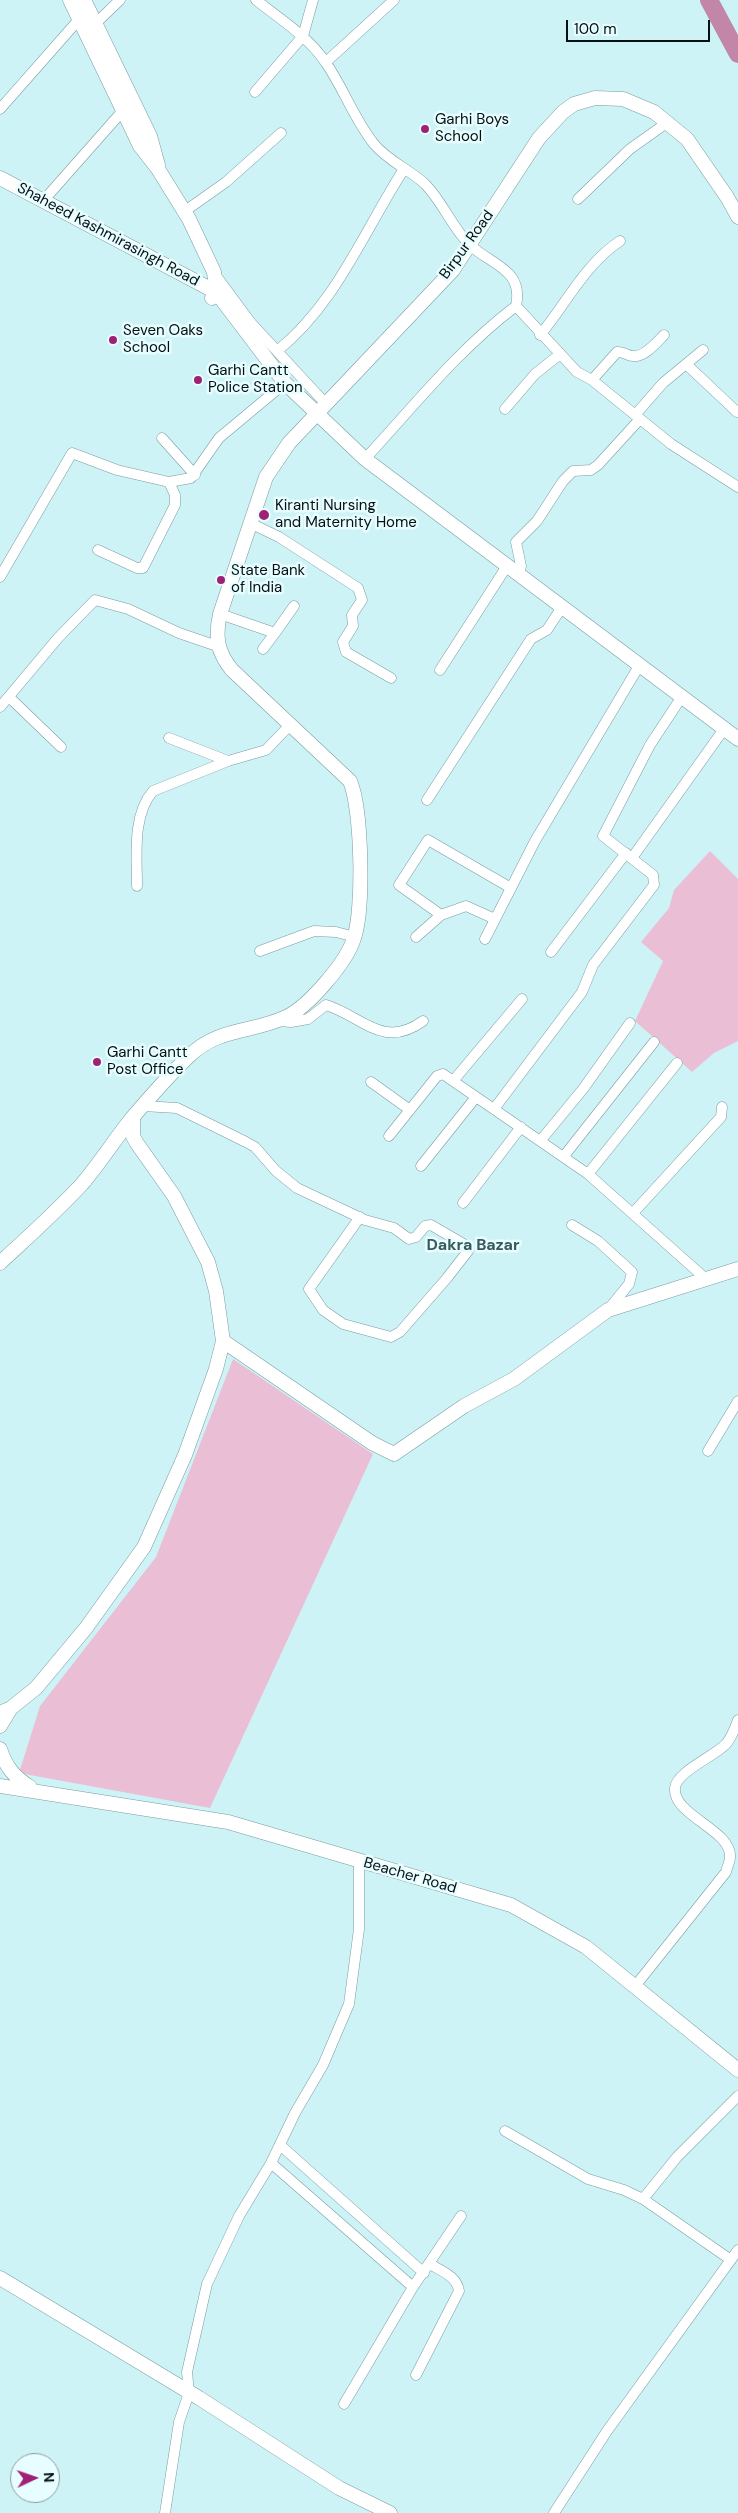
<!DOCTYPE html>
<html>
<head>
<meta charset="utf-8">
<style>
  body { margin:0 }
  #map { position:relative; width:738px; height:2513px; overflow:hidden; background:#cef3f6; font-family:"DM Sans",sans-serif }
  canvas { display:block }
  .north { position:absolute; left:10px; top:2453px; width:50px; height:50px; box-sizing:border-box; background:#e7fdff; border:1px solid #8c9ea0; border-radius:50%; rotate:87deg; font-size:14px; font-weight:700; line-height:20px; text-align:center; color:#041011 }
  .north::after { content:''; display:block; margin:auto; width:18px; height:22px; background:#9f2175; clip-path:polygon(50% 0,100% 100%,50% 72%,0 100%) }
  .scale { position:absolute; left:566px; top:20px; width:144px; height:22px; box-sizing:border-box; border:2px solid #041011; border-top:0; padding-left:6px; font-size:15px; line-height:18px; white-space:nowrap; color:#041011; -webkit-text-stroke:4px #e7fdff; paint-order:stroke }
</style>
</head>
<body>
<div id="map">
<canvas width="738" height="2513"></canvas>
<div class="north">N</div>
<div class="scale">100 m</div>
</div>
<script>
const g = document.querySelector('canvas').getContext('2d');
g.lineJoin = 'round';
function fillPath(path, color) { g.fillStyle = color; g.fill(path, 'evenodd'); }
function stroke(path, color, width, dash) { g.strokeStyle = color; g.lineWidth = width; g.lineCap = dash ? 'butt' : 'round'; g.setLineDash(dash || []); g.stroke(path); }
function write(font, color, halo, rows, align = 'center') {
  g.font = font + ' "DM Sans",sans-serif'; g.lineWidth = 5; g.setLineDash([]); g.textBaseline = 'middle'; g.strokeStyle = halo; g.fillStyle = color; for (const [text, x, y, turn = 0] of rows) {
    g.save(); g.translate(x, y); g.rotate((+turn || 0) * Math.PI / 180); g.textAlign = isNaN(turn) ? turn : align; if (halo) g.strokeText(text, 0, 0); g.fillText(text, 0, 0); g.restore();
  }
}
fillPath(new Path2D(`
  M 710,851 L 738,879 L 738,1041 L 714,1053 L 692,1072 L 635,1021 L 663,961 L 641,942 L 669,908 L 674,890 Z
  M 233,1359 L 373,1454 L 210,1808 L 19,1773 L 40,1706 L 156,1557 Z`), '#eabfd6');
stroke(new Path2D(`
  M 709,0 L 738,54`), '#c287a8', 18);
const street = new Path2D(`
  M 256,0 C 280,19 309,37 326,63 C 344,89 354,119 374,144 C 388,161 410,170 425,184 C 443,202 452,228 470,245 C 491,265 524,269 516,306 L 577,372 L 592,380 L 671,444 L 738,487
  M 95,24 L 120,0
  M 326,62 L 394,0
  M 255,92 L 303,36 L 313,0
  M 0,109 L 82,16
  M 578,199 L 630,149 L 668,122
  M 43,201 L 127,106
  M 185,211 L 226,182 L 281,133
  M 214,273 L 251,323 L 326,404
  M 540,335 C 566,304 585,264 620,241
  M 277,351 C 336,304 364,231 404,169
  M 686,364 L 737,412
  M 592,380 L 617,352 C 624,351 627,356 633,356 C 644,358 657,342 664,335
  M 505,409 L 535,374 L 559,355
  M 636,414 L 663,383 L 703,350
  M 162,438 L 195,475
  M 365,459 C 413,407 459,349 516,306
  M 250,523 L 279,537 L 358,588 L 362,600 L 352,615 L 353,626 L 343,642 L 346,652 L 391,678
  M 98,550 L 137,568 L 143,568 L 175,505 L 175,495 L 169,482
  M 519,574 L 521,566 L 516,542 L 537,521 L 563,481 L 573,471 L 591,470 L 598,465 L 640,419
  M 0,577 L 72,453 L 117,470 L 169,482 L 191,478 L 219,438 L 285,383
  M 220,614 L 275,633 L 294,606
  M 263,649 L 275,633
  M 440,670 L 507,566
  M 9,697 L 61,747
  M 0,707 L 58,638 L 95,600 L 128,609 L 179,633 L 217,646
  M 169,738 L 228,761
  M 427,800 L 531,639 L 547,630 L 562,607
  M 632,858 L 724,729
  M 137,886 C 137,856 132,815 153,791 L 228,761 L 266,750 L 290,725
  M 495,919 L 466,906 L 441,915 L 399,885 L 428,840 L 511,888
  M 416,937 L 441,915
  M 485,939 L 535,841 L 639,666
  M 260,951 L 314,931 L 336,932 L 355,937
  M 551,952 L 626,853
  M 522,999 L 453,1081 L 588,1174 L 706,1279
  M 279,1021 L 291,1022 L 308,1019 L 326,1005 C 362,1016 383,1050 423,1021
  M 371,1082 L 410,1110
  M 143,1106 L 177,1108 L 246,1142 L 255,1147 L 276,1171 L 297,1188 L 365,1220 L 394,1228 L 409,1239 L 416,1237 L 425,1226 L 431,1225 L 467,1246 L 468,1251 L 447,1278 L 400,1332 L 391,1337 L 343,1324 L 323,1310 L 309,1289 L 360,1217
  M 494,1109 L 582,992 L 593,965 L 654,885 L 653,875 L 603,836 L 650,745 L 681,698
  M 389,1136 L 437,1076 L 443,1074 L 453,1081
  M 541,1140 L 583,1089 L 630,1023
  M 564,1156 L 654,1042
  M 421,1166 L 476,1097
  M 588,1174 L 677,1063
  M 463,1203 L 521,1127
  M 633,1213 L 721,1117 L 722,1107
  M 572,1225 L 598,1241 L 632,1272 L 629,1284 L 608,1310
  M 708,1451 L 738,1401
  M 636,1985 L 726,1872 C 727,1867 730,1862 730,1857 C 732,1830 672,1815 675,1788 C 676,1772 715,1756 726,1744 C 732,1737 735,1728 738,1720
  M 505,2131 L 588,2179 L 624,2190 L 643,2199 L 731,2260
  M 280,2145 L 424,2273
  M 271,2163 L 413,2287
  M 643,2199 L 677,2157 L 738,2096
  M 416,2375 L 459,2291 C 457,2276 441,2271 430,2264
  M 344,2404 L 413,2287 L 461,2216
  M 165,2513 L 179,2422 L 189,2393 L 187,2372 L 207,2284 L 239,2216 L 271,2163 L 295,2113 L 323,2065 L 349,2004 L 359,1929 L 359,1861
  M 554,2513 L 607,2431 L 738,2250`);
const secondary = new Path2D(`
  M 70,0 L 140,146 L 158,169 L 189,219 L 214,272 L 216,289 L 212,298
  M 84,0 L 150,136 L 158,165
  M 0,178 L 216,292 L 285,383 L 365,459 L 738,739
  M 0,1263 C 28,1237 56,1212 82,1184 C 100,1163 115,1139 132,1118 C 150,1097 169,1075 189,1056 C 219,1027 252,1033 286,1017 C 308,1007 347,962 354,938 C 364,909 362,809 350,781 L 232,670 C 217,652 215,636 220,614 L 266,477 L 289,443 L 453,270 L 539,138 L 563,112 L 574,104 L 595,98 L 623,99 L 654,112 L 687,139 L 727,197 L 738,217
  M 223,1341 L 372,1443 L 394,1454 L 464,1406 L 514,1379 L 608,1310 L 738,1269
  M 0,1713 L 11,1708 L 36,1688 L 86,1628 L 144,1547 L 185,1455 L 216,1369 L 223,1341 L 216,1291 L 208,1262 L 174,1196 L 136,1142 L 133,1136 L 133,1117
  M 0,1726 L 11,1708
  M 0,1749 C 6,1767 14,1777 30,1787
  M 0,1786 L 228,1822 L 511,1905 L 586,1947 L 738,2070
  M 0,2278 L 199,2398 L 339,2488 L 390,2513`);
stroke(street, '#799c9e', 11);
stroke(secondary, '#799c9e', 15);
stroke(street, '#fff', 10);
stroke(secondary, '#fff', 14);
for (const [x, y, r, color] of [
  [425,129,5,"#9f2175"],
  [113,340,5,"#9f2175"],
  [198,380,5,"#9f2175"],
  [264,515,6,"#9f2175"],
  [221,580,5,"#9f2175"],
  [97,1062,5,"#9f2175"]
]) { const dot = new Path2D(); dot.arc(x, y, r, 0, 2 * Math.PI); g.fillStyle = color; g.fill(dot); stroke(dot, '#e7fdff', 2); }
write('15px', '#041011', '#e7fdff', [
  ["Garhi Boys",435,120],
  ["School",435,137],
  ["Seven Oaks",123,331],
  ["School",123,348],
  ["Garhi Cantt",208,371],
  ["Police Station",208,388],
  ["Kiranti Nursing",275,506],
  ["and Maternity Home",275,523],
  ["State Bank",231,571],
  ["of India",231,588],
  ["Garhi Cantt",107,1053],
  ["Post Office",107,1070]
], 'left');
write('15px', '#041011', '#e7fdff', [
  ["Shaheed Kashmirasingh Road",108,235,28],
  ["Birpur Road",467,245,-54],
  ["Beacher Road",410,1876,16]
]);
write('bold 16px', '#395a5c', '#e7fdff', [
  ["Dakra Bazar",473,1246]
]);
</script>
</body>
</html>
